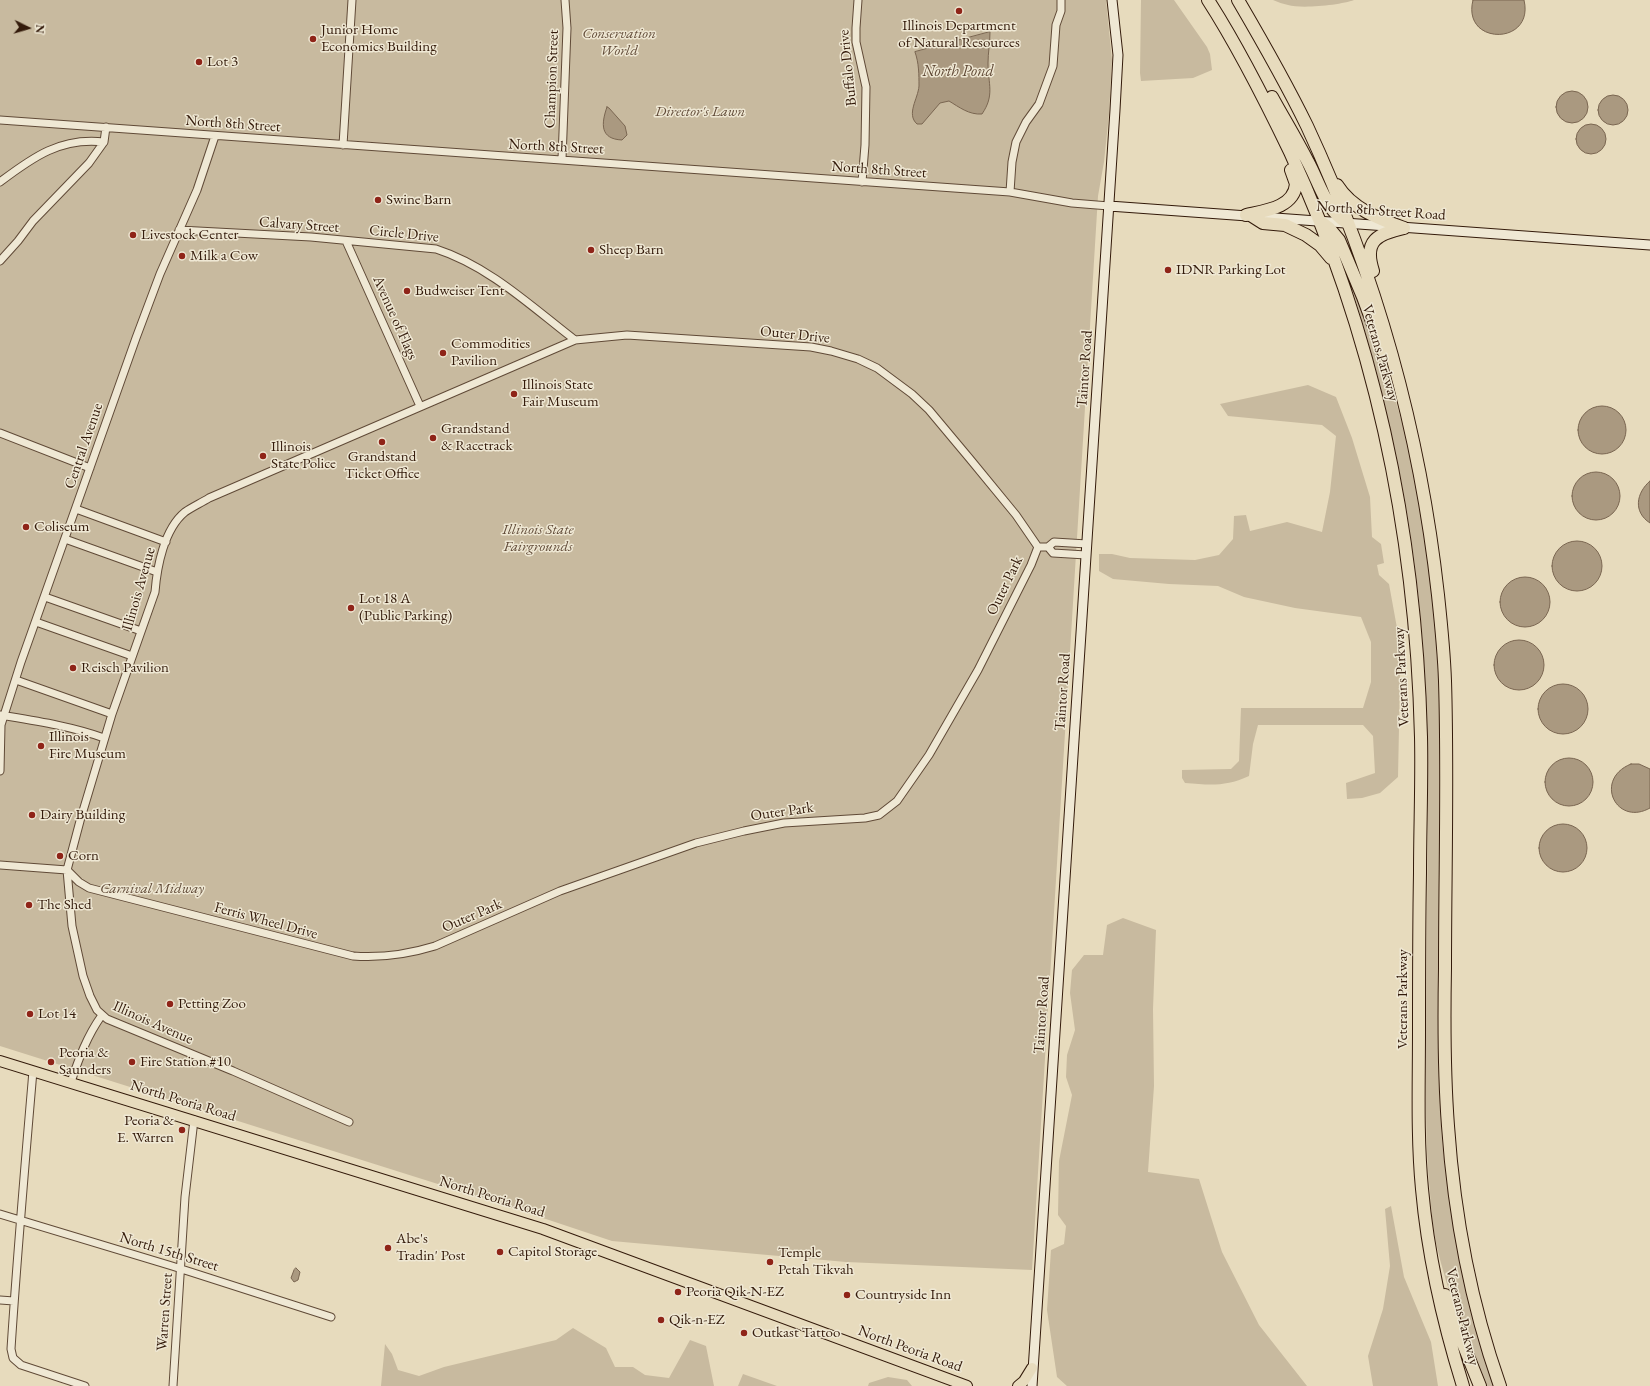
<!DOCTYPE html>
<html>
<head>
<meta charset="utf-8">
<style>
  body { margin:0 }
  #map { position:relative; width:1650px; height:1386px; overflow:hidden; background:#e7dbbd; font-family:"EB Garamond",serif }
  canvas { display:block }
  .north { position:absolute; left:8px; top:8px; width:40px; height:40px; -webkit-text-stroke:3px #efe8d4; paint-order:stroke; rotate:95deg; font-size:11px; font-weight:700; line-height:16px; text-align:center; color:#331a0a }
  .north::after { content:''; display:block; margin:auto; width:14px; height:18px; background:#331a0a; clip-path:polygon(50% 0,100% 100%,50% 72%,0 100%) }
</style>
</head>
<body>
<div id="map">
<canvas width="1650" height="1386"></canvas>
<div class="north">N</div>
</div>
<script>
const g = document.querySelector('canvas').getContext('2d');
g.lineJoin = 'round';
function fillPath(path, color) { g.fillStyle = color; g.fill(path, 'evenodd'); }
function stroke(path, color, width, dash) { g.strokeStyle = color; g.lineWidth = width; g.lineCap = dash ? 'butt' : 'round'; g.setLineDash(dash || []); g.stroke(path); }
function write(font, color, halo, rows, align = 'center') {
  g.font = font + ' "EB Garamond",serif'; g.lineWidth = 3; g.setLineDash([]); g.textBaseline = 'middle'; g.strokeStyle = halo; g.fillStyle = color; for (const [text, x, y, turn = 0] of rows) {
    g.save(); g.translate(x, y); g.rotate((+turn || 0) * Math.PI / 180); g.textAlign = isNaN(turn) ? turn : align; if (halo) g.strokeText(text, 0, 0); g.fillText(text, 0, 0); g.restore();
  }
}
fillPath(new Path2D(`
  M 0,0 L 1106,0 L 1112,60 L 1109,114 L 1104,162 L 1098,196 L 1032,1270 L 846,1262 L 612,1241 L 495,1202 L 0,1046 Z
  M 1141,0 L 1174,0 L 1207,47 L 1210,54 L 1212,70 L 1193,78 L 1141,81 L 1140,73 Z
  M 1273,0 L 1354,0 C 1341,5 1302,9 1288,5 C 1283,4 1278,2 1273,0 Z
  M 1352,289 L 1355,289 C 1373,337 1393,386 1406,437 C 1424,508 1432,585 1437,658 C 1440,701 1439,744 1439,787 C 1439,845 1439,903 1438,961 C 1438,1004 1437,1047 1439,1090 C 1443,1191 1462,1289 1493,1386 L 1486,1386 C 1466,1340 1447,1292 1436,1243 C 1433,1227 1431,1210 1430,1193 C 1425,1143 1426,1093 1426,1043 C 1426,938 1429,834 1427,729 C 1424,577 1399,435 1352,289 Z
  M 1308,385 L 1336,397 L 1352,438 L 1370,497 L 1372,537 L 1381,544 L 1384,563 L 1377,565 L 1379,575 L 1389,584 L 1399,639 L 1400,678 L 1398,777 L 1380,793 L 1362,798 L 1347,799 L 1346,783 L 1375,773 L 1373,736 L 1363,725 L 1258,725 L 1253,744 L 1249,776 C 1225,787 1210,785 1185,783 L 1182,778 L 1182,770 L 1231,769 L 1239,761 L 1241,708 L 1363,708 L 1371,682 L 1371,642 L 1361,617 L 1295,608 L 1244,597 L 1218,586 L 1169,584 L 1113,579 L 1099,571 L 1099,554 L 1112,554 L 1130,558 L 1195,560 L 1219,555 L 1233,539 L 1234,516 L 1246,515 L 1250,531 L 1287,522 L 1322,532 L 1330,492 L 1336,436 L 1322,425 L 1228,416 L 1220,404 Z
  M 1123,918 L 1156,930 L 1153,1009 L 1154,1086 L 1148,1172 L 1199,1179 L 1222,1252 L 1259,1325 L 1307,1386 L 1067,1386 L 1057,1377 L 1047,1310 L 1051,1250 L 1064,1244 L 1066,1226 L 1058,1215 L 1059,1161 L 1072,1095 L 1066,1077 L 1067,1055 L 1075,1030 L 1070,993 L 1072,970 L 1084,955 L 1103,955 L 1107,925 Z
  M 1391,1206 L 1404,1277 L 1431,1342 L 1438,1386 L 1373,1386 L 1368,1356 L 1383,1309 L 1390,1266 L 1385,1209 Z
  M 573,1328 L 606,1348 L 615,1367 L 633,1367 L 645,1375 L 669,1378 L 690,1340 L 706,1346 L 714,1386 L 381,1386 L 385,1344 L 392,1354 L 398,1370 L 419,1376 L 444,1367 L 556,1340 Z
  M 743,1374 L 777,1386 L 738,1386 Z
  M 888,1377 L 907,1380 L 912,1386 L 868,1386 L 869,1383 Z`), '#c8ba9f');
const water = new Path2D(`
  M 1473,0 L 1524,0 C 1535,46 1461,46 1473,0 Z
  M 990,32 C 990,43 988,53 988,63 C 988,84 995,95 982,114 C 969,115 959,107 949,101 L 940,103 L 922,124 L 917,124 C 906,114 918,99 919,86 C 919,75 919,63 915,52 Z
  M1556 107a16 16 0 1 1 32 0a16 16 0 1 1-32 0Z
  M1598 110a15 15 0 1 1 30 0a15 15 0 1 1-30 0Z
  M 607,107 L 609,108 L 625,126 L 627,135 L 622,140 C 600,139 601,124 607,107 Z
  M1576 139a15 15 0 1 1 30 0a15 15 0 1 1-30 0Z
  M1578 430a24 24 0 1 1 48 0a24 24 0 1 1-48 0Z
  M1572 496a24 24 0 1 1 48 0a24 24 0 1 1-48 0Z
  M 1650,481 L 1650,523 C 1633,512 1636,493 1650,481 Z
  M1552 566a25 25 0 1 1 50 0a25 25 0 1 1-50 0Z
  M1500 602a25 25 0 1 1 50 0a25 25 0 1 1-50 0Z
  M1494 665a25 25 0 1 1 50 0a25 25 0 1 1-50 0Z
  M1538 709a25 25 0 1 1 50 0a25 25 0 1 1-50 0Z
  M1545 782a24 24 0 1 1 48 0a24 24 0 1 1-48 0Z
  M 1631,764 L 1639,764 L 1650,769 L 1650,808 C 1616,827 1593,779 1631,764 Z
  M1539 848a24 24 0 1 1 48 0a24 24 0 1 1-48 0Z
  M 296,1268 L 300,1272 L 298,1280 L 294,1282 L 291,1278 L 294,1270 Z`);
fillPath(water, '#aa9980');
stroke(water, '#7a6651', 1);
const street = new Path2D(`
  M 858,0 L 856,28 L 856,42 L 866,87 L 865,145 L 862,182
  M 0,120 L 1010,192 L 1072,203 L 1109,206
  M 343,145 L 352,0
  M 562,159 L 567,28 L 565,0
  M 0,182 C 33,157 61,137 104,142
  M 1010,192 L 1012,162 L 1016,142 L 1026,122 L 1039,104 L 1053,66 L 1056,25 L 1061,11 L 1061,0
  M 179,230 L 311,237 L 436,249 C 489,266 532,307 575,340
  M 346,241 L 420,406
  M 0,261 L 18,241 L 33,221 L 89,163 L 104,142 L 106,127
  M 0,433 L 90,468
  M 76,509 L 166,542
  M 65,539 L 157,572
  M 1048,547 L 1053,553 L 1086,555
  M 45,597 L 141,631
  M 36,622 L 132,656
  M 16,680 L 112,714
  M 0,715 C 36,721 70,726 104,738
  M 0,771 L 1,725 L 21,662 L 136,338 L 160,274 L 197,190 L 215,136
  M 0,865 L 67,870
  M 67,870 L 79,882 L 89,888 L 353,956 C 380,958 409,954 435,946 L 560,891 L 696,843 L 744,831 L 784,823 L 865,818 L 879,815 L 897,801 L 929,755 L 978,670 L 1031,565 L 1038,547
  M 33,1071 C 25,1164 17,1256 11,1349 L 13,1358 L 21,1365 L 85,1386
  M 71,1082 C 79,1058 87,1036 102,1015
  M 349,1122 L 233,1071 L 107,1019 L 97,1010 L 90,996 L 83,976 L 72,926 L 67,870 L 80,821 L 112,714 L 155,592 C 157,567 164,529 185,512 C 192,507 201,503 209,498 L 575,340 L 627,335 L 811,347 L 831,351 L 858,359 L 877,368 L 912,394 L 929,410 L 970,459 L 1016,515 L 1038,547 L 1048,547 L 1054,542 L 1087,544
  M 0,1214 L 172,1266 L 331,1317
  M 0,1300 L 14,1301
  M 173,1386 L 185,1197 L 194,1120`);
const secondary = new Path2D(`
  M 1109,206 L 1650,245
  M 1032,1386 L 1115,110 L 1118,55 L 1112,0`);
const primary = new Path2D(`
  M 0,1061 L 543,1229 L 967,1386
  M 1018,1386 L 1024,1381 L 1032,1368`);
const highway = new Path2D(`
  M 1208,0 C 1239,48 1265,100 1290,152 C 1375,336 1416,534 1421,737 C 1422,782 1420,828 1420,873 C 1419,926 1419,979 1419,1031 C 1419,1084 1417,1137 1422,1189 C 1428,1256 1443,1322 1463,1386
  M 1238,0 C 1262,41 1286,83 1307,126 C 1376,274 1420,432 1438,595 C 1441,623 1444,652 1445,681 C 1448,776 1445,872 1445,968 C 1444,1021 1444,1073 1448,1126 C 1454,1213 1471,1304 1500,1386
  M 1272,97 C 1284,119 1297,140 1308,162 C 1319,182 1326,210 1346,222
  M 1337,185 C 1352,209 1379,219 1404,228
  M 1246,215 C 1264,211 1294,208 1296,184 L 1291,170
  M 1252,216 L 1263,223 L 1285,225 L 1306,235 L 1320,245 L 1331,258
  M 1321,222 L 1329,228 L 1339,240 L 1363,297 L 1383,351
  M 1373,271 C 1363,240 1378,234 1404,228
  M 1445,1295 L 1460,1336 L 1480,1386`);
stroke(street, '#604a37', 9);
stroke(secondary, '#331a0a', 11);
stroke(primary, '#331a0a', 12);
stroke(highway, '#331a0a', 14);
stroke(street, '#efe8d4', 7);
stroke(secondary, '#efe8d4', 9);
stroke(primary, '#e7dbbd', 10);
stroke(highway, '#e7dbbd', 12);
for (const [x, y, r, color] of [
  [959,11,4,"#8f2418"],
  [313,39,4,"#8f2418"],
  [199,62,4,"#8f2418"],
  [378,200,4,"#8f2418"],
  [133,235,4,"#8f2418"],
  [591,250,4,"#8f2418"],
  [182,256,4,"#8f2418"],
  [1168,270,4,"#8f2418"],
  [407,291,4,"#8f2418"],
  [443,353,4,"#8f2418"],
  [514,394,4,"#8f2418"],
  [433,438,4,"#8f2418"],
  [382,442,4,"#8f2418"],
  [263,456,4,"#8f2418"],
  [26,527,4,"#8f2418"],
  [351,608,4,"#8f2418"],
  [73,668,4,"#8f2418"],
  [41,746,4,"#8f2418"],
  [32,815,4,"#8f2418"],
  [60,856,4,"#8f2418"],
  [29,905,4,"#8f2418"],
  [170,1004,4,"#8f2418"],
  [30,1014,4,"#8f2418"],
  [51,1062,4,"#8f2418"],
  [132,1062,4,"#8f2418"],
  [182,1130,4,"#8f2418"],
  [388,1248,4,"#8f2418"],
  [500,1252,4,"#8f2418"],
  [770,1262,4,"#8f2418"],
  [678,1292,4,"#8f2418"],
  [847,1295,4,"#8f2418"],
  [661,1320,4,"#8f2418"],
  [744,1333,4,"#8f2418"]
]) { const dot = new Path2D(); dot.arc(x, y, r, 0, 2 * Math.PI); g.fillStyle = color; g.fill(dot); stroke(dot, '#efe8d4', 1.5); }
write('15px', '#331a0a', '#efe8d4', [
  ["Illinois Department",959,26,"center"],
  ["of Natural Resources",959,43,"center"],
  ["Junior Home",321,30],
  ["Economics Building",321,47],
  ["Lot 3",207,62],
  ["Swine Barn",386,200],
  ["Livestock Center",141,235],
  ["Sheep Barn",599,250],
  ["Milk a Cow",190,256],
  ["IDNR Parking Lot",1176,270],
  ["Budweiser Tent",415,291],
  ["Commodities",451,344],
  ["Pavilion",451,361],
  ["Illinois State",522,385],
  ["Fair Museum",522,402],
  ["Grandstand",441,429],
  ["& Racetrack",441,446],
  ["Illinois",271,447],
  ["State Police",271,464],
  ["Grandstand",382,457,"center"],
  ["Ticket Office",382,474,"center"],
  ["Coliseum",34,527],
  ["Lot 18 A",359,599],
  ["(Public Parking)",359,616],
  ["Reisch Pavilion",81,668],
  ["Illinois",49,737],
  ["Fire Museum",49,754],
  ["Dairy Building",40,815],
  ["Corn",68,856],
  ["The Shed",37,905],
  ["Petting Zoo",178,1004],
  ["Lot 14",38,1014],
  ["Peoria &",59,1053],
  ["Saunders",59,1070],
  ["Fire Station #10",140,1062],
  ["Peoria &",174,1121,"right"],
  ["E. Warren",174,1138,"right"],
  ["Abe's",396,1239],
  ["Tradin' Post",396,1256],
  ["Capitol Storage",508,1252],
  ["Temple",778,1253],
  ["Petah Tikvah",778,1270],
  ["Peoria Qik-N-EZ",686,1292],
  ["Countryside Inn",855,1295],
  ["Qik-n-EZ",669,1320],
  ["Outkast Tattoo",752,1333]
], 'left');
write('italic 15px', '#604a37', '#efe8d4', [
  ["Conservation",619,34],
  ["World",619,51],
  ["Director's Lawn",700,112],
  ["Illinois State",538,530],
  ["Fairgrounds",538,547],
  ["Carnival Midway",152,889]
]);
write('15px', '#331a0a', '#efe8d4', [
  ["Buffalo Drive",848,68,-96],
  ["Champion Street",552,79,-88],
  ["North 8th Street",233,124,4],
  ["North 8th Street",556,147,3],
  ["North 8th Street",879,170,4],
  ["North 8th Street Road",1381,211,4],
  ["Calvary Street",299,225,4],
  ["Circle Drive",404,234,6],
  ["Avenue of Flags",395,318,66],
  ["Outer Drive",795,335,6],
  ["Veterans Parkway",1380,353,74],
  ["Taintor Road",1085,369,-86],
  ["Central Avenue",84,446,-71],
  ["Outer Park",1005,586,-64],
  ["Illinois Avenue",139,589,-74],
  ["Veterans Parkway",1402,677,-93],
  ["Taintor Road",1063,692,-86],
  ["Outer Park",782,812,-8],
  ["Outer Park",472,916,-23],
  ["Ferris Wheel Drive",266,921,15],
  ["Veterans Parkway",1403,999,-90],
  ["Taintor Road",1042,1015,-86],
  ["Illinois Avenue",153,1023,24],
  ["North Peoria Road",183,1101,17],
  ["North Peoria Road",492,1197,17],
  ["North 15th Street",169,1252,17],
  ["Warren Street",165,1312,-86],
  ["Veterans Parkway",1462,1317,76],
  ["North Peoria Road",910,1349,20]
]);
write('italic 16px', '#5d4633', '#efe8d4', [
  ["North Pond",958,72]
]);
</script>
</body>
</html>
